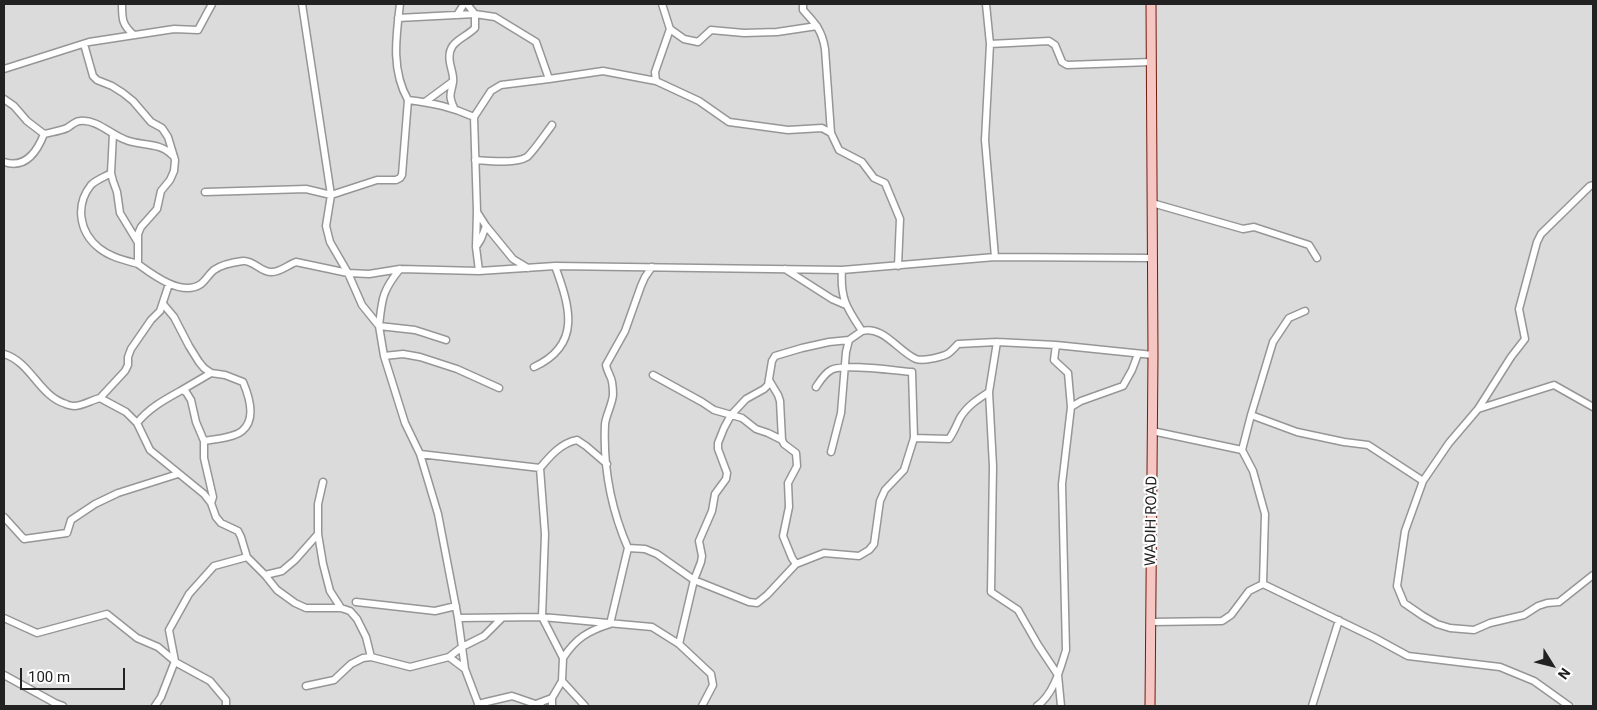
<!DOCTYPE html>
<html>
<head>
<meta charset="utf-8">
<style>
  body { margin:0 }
  #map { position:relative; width:1597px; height:710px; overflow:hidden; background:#f1e9ec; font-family:Roboto,sans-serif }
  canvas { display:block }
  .frame { position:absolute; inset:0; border:5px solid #222; pointer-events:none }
  .north { position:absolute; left:1527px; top:640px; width:50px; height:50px; -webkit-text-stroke:4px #fff; paint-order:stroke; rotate:126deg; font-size:14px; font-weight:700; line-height:20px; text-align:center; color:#222 }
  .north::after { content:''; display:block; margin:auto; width:18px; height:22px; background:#222; clip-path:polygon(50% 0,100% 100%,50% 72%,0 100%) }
  .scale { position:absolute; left:20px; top:668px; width:105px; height:22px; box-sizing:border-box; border:2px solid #222; border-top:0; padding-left:6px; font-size:15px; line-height:18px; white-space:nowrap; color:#222; -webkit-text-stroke:4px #fff; paint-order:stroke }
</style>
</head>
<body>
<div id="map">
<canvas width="1597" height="710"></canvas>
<div class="frame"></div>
<div class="north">N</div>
<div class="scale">100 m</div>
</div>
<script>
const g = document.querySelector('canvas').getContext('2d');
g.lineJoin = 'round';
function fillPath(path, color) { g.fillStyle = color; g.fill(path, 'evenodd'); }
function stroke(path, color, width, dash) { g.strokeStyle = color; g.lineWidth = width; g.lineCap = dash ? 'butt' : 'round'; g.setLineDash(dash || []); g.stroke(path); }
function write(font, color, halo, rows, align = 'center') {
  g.font = font + ' Roboto,sans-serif'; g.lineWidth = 4.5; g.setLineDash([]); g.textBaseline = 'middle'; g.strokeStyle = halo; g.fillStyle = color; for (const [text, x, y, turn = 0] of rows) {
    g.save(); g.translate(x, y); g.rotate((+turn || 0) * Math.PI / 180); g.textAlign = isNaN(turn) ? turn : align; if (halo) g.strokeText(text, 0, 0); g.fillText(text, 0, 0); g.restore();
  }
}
fillPath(new Path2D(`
  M 4,4 L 1593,4 L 1593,706 L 4,706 Z`), '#dcdbdc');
const street = new Path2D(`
  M 122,4 C 122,19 122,25 134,35
  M 302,4 L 331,195 L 326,226 L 330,242 L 348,273 L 362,305 L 379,326 L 384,356 L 405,423 L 420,454 L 438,514 L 458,618 L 465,669 L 479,706
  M 400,4 C 396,37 391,70 408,100
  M 803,4 L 803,10 C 815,23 822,30 825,49 L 831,133
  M 986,4 L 990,44 L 985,140 L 995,257
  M 457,15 L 464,4
  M 398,18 L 475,14 L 495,17 L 536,42 L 549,79
  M 670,29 L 684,39 L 698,42 L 711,30 L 744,33 L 777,32 L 817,26
  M 84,44 L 93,76 L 97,80 L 112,86 L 123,93 L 133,101 L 151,122 L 162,128 L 168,137 L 175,160 L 174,171 L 170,180 L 161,191 L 157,209 L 141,227 L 138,234 L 138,264 C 153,275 182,297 201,284 C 206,280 209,274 214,270 C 221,265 235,262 243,261 C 254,260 261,273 272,272 C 280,272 288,265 296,262 L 348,273 L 369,274 L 400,269 L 479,271 L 555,266 L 842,270 L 995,257 L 1152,258
  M 990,44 L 1049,41 L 1055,45 L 1062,62 L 1067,65 L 1151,62
  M 4,69 L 89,42 L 174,29 L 198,30 L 212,4
  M 656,81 L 655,72 L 670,29 L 662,4
  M 4,99 L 14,106 L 27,121 L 44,134
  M 425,102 L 452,82
  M 454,108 C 448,94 451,95 453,82 C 454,76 451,69 450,63 C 446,41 463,40 475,28 L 475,14 L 467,4
  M 113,134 L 111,173 L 113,181 L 117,192 L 120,213 L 137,241
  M 475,160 C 488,161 516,164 527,157 C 533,152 546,133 552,125
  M 4,162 C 25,169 37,152 44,134 C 52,132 60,131 67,128 C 71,126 75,121 80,121 C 97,119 111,135 126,140 C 141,146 160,142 172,155
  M 111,173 C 105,177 97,179 91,185 C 75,205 79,232 99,248 C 110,257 124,260 138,264
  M 1593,185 L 1590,186 L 1541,234 L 1537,242 L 1519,309 L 1525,339 L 1511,357 L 1478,409 L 1449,443 L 1423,481 L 1405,531 L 1397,586 L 1404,603 L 1423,616 L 1437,624 L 1450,628 L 1474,630 L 1490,623 L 1524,615 L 1538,606 L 1547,603 L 1559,602 L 1593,575
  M 205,192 L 306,189 L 331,195 L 377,180 L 396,180 L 400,178 L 402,175 L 408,100 C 433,103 452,107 474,117
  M 1152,203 L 1243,229 L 1254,227 L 1309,245 L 1317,258
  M 477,212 L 486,226 L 513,259 L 528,268
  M 476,247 L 481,239 L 486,226
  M 652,267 L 645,277 L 641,286 L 625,331 L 606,365 C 607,370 608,371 610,376 C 613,381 613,388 613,395 C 612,405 606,415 605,424 C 603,468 611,509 628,548 L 645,549 L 657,554 L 694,580 L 749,602 L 757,603 L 767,595 L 796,564 L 824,553 L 859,556 L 869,550 L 874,544 L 880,501 L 885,490 L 904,470 L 914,438 L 912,372 C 897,371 842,363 831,370 C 824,374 820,381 816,387
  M 400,269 C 382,291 382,299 379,326 L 415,330 L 446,340
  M 785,269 L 832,299 L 846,305
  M 842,270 C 840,299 847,308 862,331 C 883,325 899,352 916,359 C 922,361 929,359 935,358 C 948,355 949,354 958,344 L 997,342 L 1056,345 L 1153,355
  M 479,271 L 476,247 L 477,211 L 474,117 L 491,91 L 501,85 L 549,79 L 603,71 L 656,81 L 699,101 L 729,122 L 788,130 L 822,128 L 831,133 L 839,150 L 862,162 L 874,178 L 885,183 L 900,219 L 898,266
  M 163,304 L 174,317 L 189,346 L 199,362 L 204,368 L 211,373 L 225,375 L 243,382 C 249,396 257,419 242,431 C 233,438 215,439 204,441
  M 997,342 L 989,392 L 993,466 L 991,592 L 1018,610 L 1038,645 L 1058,675 L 1061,706
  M 4,354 C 31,362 39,396 66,404 C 67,405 73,406 74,406 C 82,406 92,400 100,398 L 126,412 L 137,423 L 150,450 L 204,494 L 211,503 L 216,517 L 221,523 L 238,531 L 241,537 L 247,557 L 265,575 L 277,590 L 295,603 L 306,608 L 341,608 L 350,611 L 357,619 L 366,637 L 371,657
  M 384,356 L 403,354 L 420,357 L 457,369 L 499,388
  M 534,367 C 582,345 570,307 555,266
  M 653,375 L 702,402 L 714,410 L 742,418 L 756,429 L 768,433 L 782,440
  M 769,380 L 778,395 L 780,401 L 782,440 L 784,444 L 796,453 L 797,466 L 788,483 L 789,507 L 783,536 L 792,558 L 796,564
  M 182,390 L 211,373
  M 100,398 L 125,371 L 128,365 L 128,357 L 131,349 L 151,320 L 160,311 L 169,284
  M 1071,407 L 1081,401 L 1123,386 L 1132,370 L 1138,354
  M 1478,409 L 1554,385 L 1593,407
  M 1251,415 L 1273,342 L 1289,318 L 1305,311
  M 137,423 C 149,408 164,400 182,390 L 186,392 L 191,400 L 196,422 L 204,441 L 204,458 L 213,497 L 211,503
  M 1152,431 L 1242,450
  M 914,438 L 949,439 C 954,432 956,426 960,418 C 967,406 978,399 989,392
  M 831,452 L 841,413 L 846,352 L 849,340 L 862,331
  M 420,454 L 540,468
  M 323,482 L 318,504 L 318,534 L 323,564 L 330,591 L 341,608
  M 4,517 L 24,539 L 67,533 L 71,520 L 95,504 L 118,493 L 178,474
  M 265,575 L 282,571 L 295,560 L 318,534
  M 1263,584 L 1265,514 L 1253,471 L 1242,450 L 1251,415 L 1297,432 L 1344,442 L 1368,445 L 1423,481
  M 356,602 L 435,611 L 456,606
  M 4,618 L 37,633 L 107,614 L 137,638 L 158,647 L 177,663 L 210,681 L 226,700 L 226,706
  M 458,618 L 542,617 L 652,627 L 679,644 L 711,674 L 713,685 L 702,706
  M 1151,622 L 1222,621 L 1231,615 L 1249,591 L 1263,584 L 1375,638 L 1408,656 L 1500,667 L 1534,681 L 1569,706
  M 679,644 L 694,580 L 701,562 L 702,556 L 699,541 L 712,511 L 715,494 L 726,479 L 727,473 L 718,449 L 718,443 L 724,428 L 731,415 L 746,399 L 764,389 L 768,385 L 772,361 L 775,356 L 802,348 L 829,342 L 849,340
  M 449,657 L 462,647 L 484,636 L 502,618
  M 563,658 C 576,638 588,631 610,624 L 628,548
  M 4,675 L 55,703 L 63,706
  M 306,686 L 334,680 L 351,664 L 363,658 L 371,657 L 410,667 L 449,657 L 465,669
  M 478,704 L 512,696 L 541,706
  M 536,704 L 552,698 L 562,681
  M 155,706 L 161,697 L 175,661 L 169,630 L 189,594 L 214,566 L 247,557
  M 552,706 L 552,698
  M 585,706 L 562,681 L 563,658 L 542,617 L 545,534 L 540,468 C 550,456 561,443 577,440 L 586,446 L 607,464
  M 1037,706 C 1054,694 1060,669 1066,650 L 1062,484 L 1071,407 L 1068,373 L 1054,360 L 1056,345
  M 1312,706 L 1339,620`);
const secondary = new Path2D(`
  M 1150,706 L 1153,355 L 1151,4`);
stroke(street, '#969696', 9);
stroke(secondary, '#751a0c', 11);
stroke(street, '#fff', 6);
stroke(secondary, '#f6c6c2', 9);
write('15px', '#222', '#fff', [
  ["WADIH ROAD",1152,521,-89]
]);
</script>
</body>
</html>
